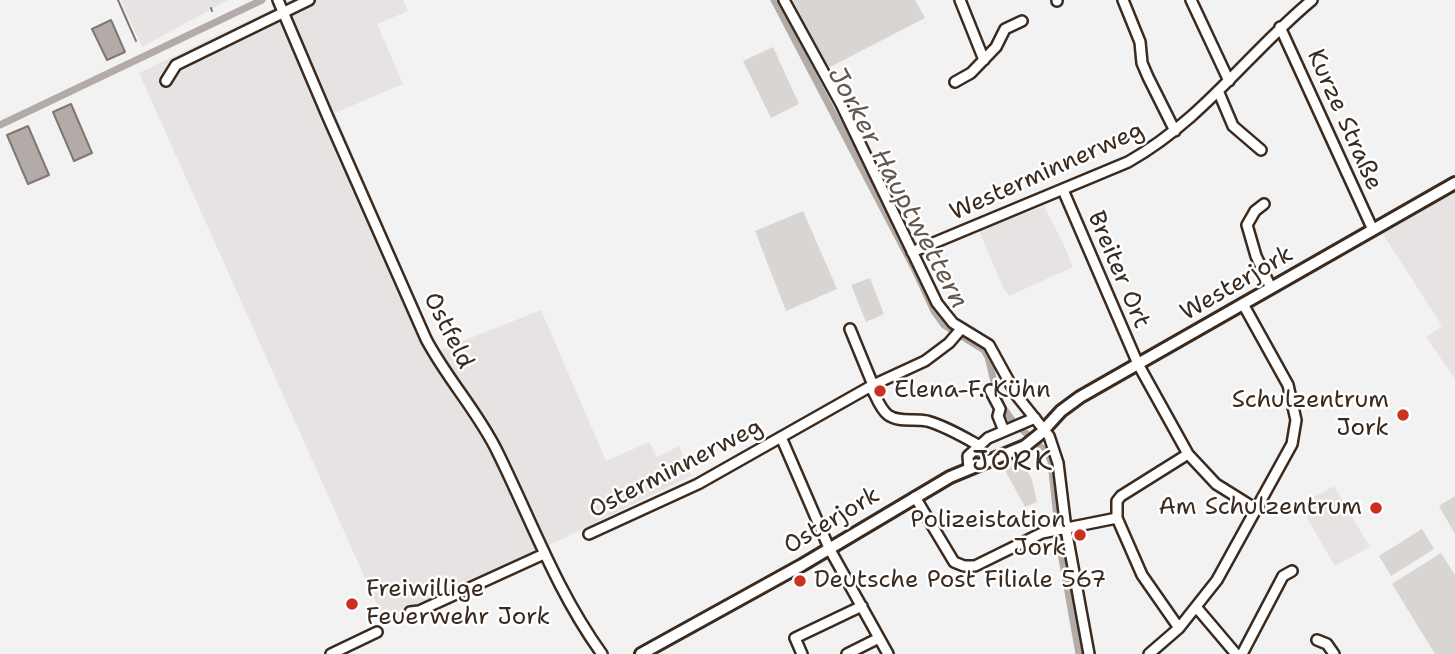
<!DOCTYPE html>
<html>
<head>
<meta charset="utf-8">
<style>
  body { margin:0 }
  canvas { display:block; background:#f3f2f2 }
</style>
</head>
<body>
<canvas width="1455" height="654"></canvas>
<script>
const g = document.querySelector('canvas').getContext('2d');
g.lineJoin = 'round';
function fillPath(path, color) { g.fillStyle = color; g.fill(path, 'evenodd'); }
function stroke(path, color, width, dash) { g.strokeStyle = color; g.lineWidth = width; g.lineCap = dash ? 'butt' : 'round'; g.setLineDash(dash || []); g.stroke(path); }
function write(font, color, halo, rows, align = 'center') {
  g.font = font + ' "Shantell Sans",sans-serif'; g.lineWidth = 5; g.setLineDash([]); g.textBaseline = 'middle'; g.strokeStyle = halo; g.fillStyle = color; for (const [text, x, y, turn = 0] of rows) {
    g.save(); g.translate(x, y); g.rotate((+turn || 0) * Math.PI / 180); g.textAlign = isNaN(turn) ? turn : align; if (halo) g.strokeText(text, 0, 0); g.fillText(text, 0, 0); g.restore();
  }
}
fillPath(new Path2D(`
  M 121,0 L 228,0 L 142,47 Z
  M 291,0 L 403,0 L 408,11 L 377,24 L 403,84 L 335,113 L 438,351 L 541,310 L 606,461 L 649,442 L 657,457 L 679,446 L 691,476 L 386,625 L 139,73 Z
  M 1455,190 L 1455,379 L 1426,337 L 1442,326 L 1381,231 Z
  M 1044,206 L 1062,241 L 1073,267 L 1009,296 L 1003,287 L 979,231 Z
  M 1334,486 L 1370,547 L 1335,566 L 1301,508 L 1308,500 Z`), '#e6e3e2');
fillPath(new Path2D(`
  M 793,0 L 915,0 L 925,18 L 828,68 Z
  M 773,47 L 799,104 L 771,118 L 743,61 Z
  M 803,211 L 837,289 L 786,311 L 755,231 Z
  M 870,278 L 884,314 L 866,322 L 851,285 Z
  M 1019,455 L 1032,480 L 1037,502 L 1025,507 L 1002,465 Z
  M 1455,496 L 1455,534 L 1439,506 Z
  M 1422,529 L 1434,549 L 1391,576 L 1379,556 Z
  M 1441,553 L 1455,575 L 1455,654 L 1435,654 L 1392,584 Z`), '#d8d5d2');
const water = new Path2D(`
  M 111,20 L 125,52 L 107,60 L 92,29 Z
  M 71,104 L 92,153 L 74,161 L 53,112 Z
  M 28,126 L 49,175 L 28,184 L 7,135 Z`);
fillPath(water, '#b2aba7');
stroke(water, '#827770', 2);
stroke(new Path2D(`
  M 118,0 L 136,41
  M 211,8 L 212,11`), '#827770', 2);
stroke(new Path2D(`
  M 774,0 L 915,270 L 934,311 L 944,325 L 984,350 L 988,357 L 996,390 L 1002,406 L 1012,420 L 1047,453 L 1051,461 L 1060,547 L 1079,654
  M 0,125 L 262,0`), '#b2aba7', 7);
const minor = new Path2D(`
  M 278,0 L 327,115 L 426,339 C 447,379 479,413 498,453 C 532,522 557,592 602,654
  M 784,0 L 841,104 L 937,303 L 953,323 L 989,345 L 1017,396 L 1049,436 L 1058,463 L 1066,529 L 1089,654
  M 960,0 L 984,60
  M 1123,0 L 1140,42 L 1142,63 L 1148,77 L 1175,131
  M 1191,0 L 1229,81
  M 1057,1 L 1057,0
  M 1280,27 L 1373,230
  M 166,81 L 176,65 L 309,0
  M 955,82 L 971,73 L 996,47 L 1005,29 L 1022,21
  M 1219,93 L 1233,126 L 1261,150
  M 1063,190 L 1138,364 L 1188,454 L 1216,484 L 1256,509
  M 1264,204 L 1255,211 L 1247,225 L 1256,256 L 1271,288
  M 912,252 L 1128,162 C 1204,119 1246,55 1312,0
  M 850,329 L 873,385
  M 871,387 C 876,396 880,409 888,415 C 899,423 914,418 927,421 C 945,426 962,436 978,445
  M 990,390 L 1000,409 L 998,416 L 1004,431
  M 781,437 L 829,548 L 888,654
  M 969,469 L 968,456 L 988,438 L 1035,418
  M 915,497 L 954,562 L 964,566 L 975,566 L 1042,533 L 1117,518 L 1142,575 L 1179,628
  M 1117,518 L 1117,501 L 1121,496 L 1188,454
  M 589,534 L 698,484 L 873,385 L 925,361 L 949,343 L 961,329
  M 1197,608 L 1236,654
  M 410,612 L 419,611 L 544,554
  M 1317,640 L 1327,644 L 1334,654
  M 331,654 L 377,632
  M 802,654 L 795,638 L 862,606
  M 847,654 L 879,638
  M 1149,654 L 1179,628 L 1217,580 L 1292,444 L 1296,420 L 1288,385 L 1243,304
  M 1242,654 L 1283,576 L 1292,571`);
const major = new Path2D(`
  M 641,654 L 802,565 L 950,477 L 1025,446 L 1040,434 L 1061,411 L 1080,397 L 1455,183`);
stroke(minor, '#3b2a1e', 14);
stroke(major, '#3b2a1e', 16);
stroke(minor, '#fff', 9);
stroke(major, '#fff', 10);
for (const [x, y, r, color] of [
  [880,391,7,"#c8321e"],
  [1403,415,7,"#c8321e"],
  [1376,508,7,"#c8321e"],
  [1080,535,7,"#c8321e"],
  [800,581,7,"#c8321e"],
  [352,604,7,"#c8321e"]
]) { const dot = new Path2D(); dot.arc(x, y, r, 0, 2 * Math.PI); g.fillStyle = color; g.fill(dot); stroke(dot, '#fff', 2.5); }
write('24px', '#3b2a1e', '#fff', [
  ["Kurze Straße",1344,120,66],
  ["Westerminnerweg",1047,172,-24],
  ["Breiter Ort",1118,270,67],
  ["Westerjork",1237,284,-30],
  ["Ostfeld",448,331,63],
  ["Osterminnerweg",676,469,-27],
  ["Osterjork",832,521,-31]
]);
write('24px', '#3b2a1e', '#fff', [
  ["Elena-F. Kühn",894,391],
  ["Schulzentrum",1389,401,"right"],
  ["Jork",1389,429,"right"],
  ["Am Schulzentrum",1362,508,"right"],
  ["Polizeistation",1066,521,"right"],
  ["Jork",1066,549,"right"],
  ["Deutsche Post Filiale 567",814,581],
  ["Freiwillige",366,590],
  ["Feuerwehr Jork",366,618]
], 'left');
write('italic 26px', '#65574e', '#fff', [
  ["Jorker Hauptwettern",897,188,62]
]);
g.letterSpacing = '2px';
write('28px', '#3b2a1e', '#fff', [
  ["JORK",1013,463]
]);
g.letterSpacing = '0px';
</script>
</body>
</html>
